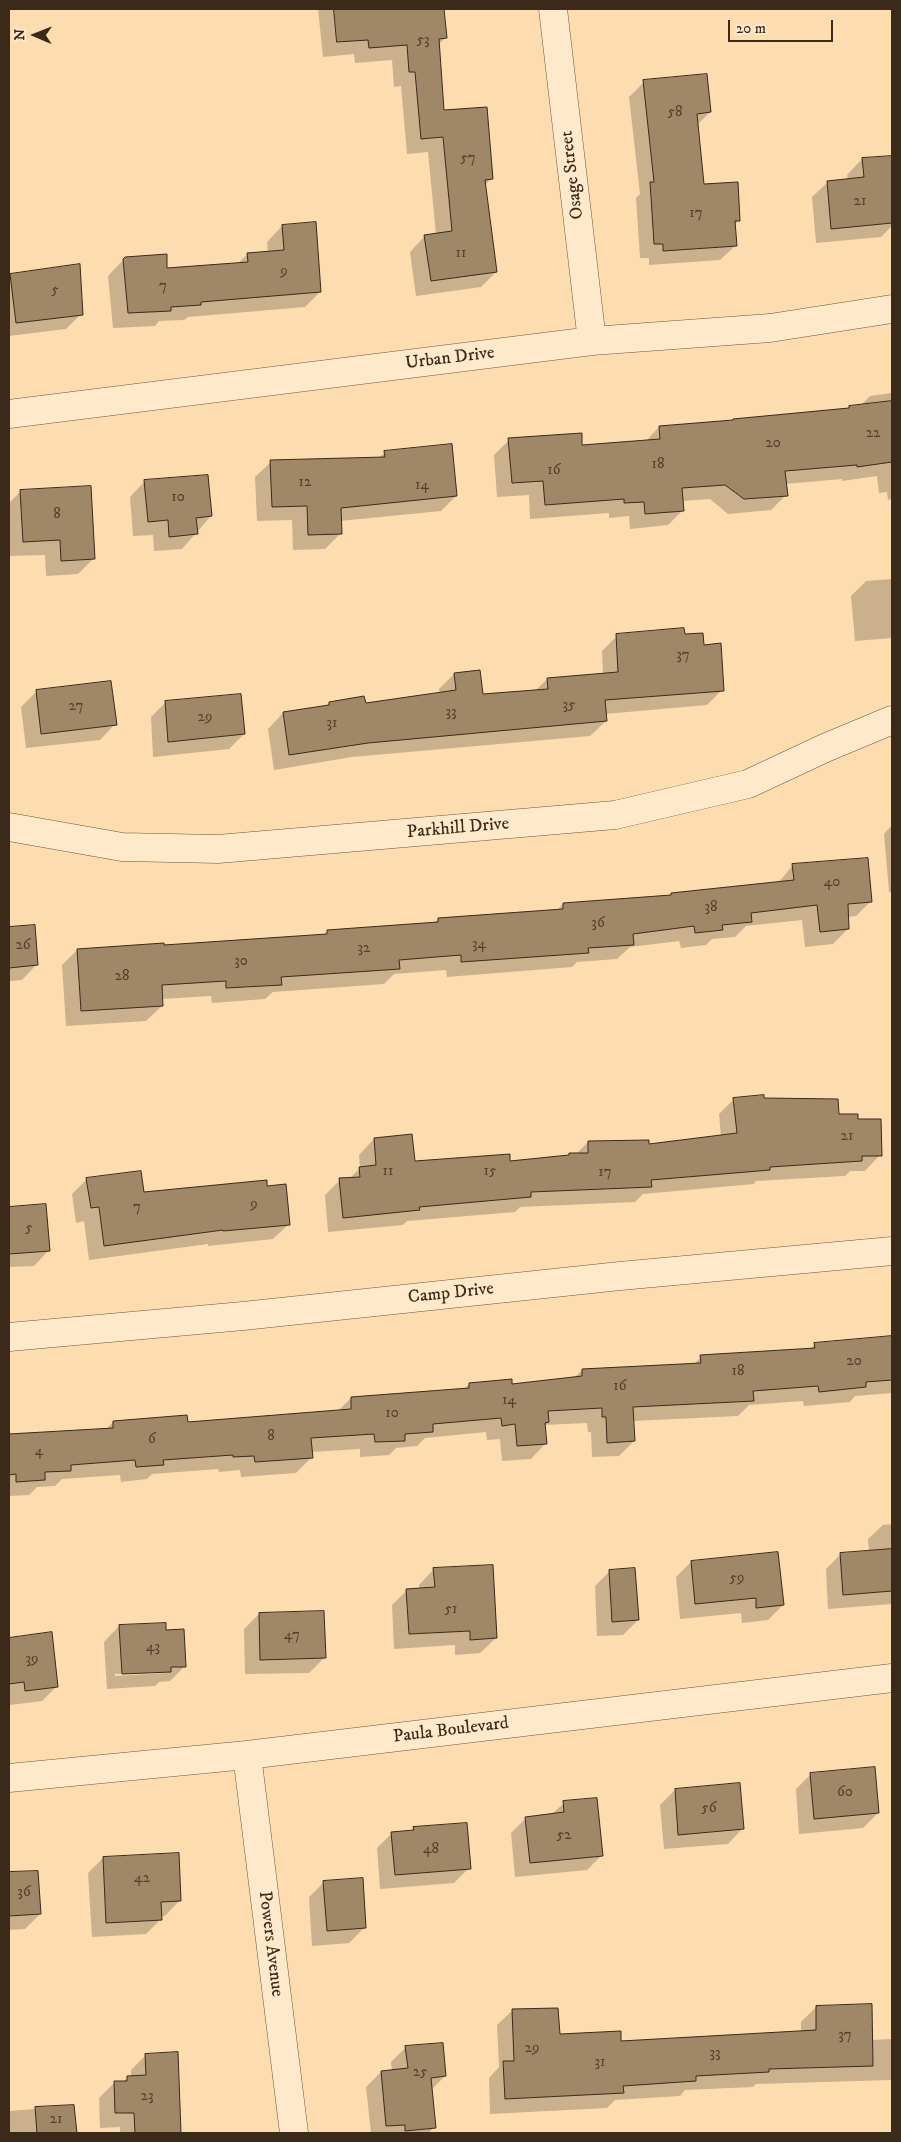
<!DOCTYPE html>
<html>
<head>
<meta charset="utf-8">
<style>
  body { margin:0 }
  #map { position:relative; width:901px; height:2142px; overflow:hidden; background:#fdddaf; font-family:"IM FELL DW Pica",serif }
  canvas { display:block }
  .frame { position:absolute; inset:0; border:10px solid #3b291a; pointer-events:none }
  .north { position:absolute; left:10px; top:10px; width:50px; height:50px; -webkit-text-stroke:4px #fee9cb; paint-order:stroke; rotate:271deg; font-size:14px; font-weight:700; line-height:20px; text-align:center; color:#3b291a }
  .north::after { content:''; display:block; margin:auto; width:18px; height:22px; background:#3b291a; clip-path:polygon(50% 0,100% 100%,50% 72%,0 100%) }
  .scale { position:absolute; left:728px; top:20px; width:105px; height:22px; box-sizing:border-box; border:2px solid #3b291a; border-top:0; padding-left:6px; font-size:15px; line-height:18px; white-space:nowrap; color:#3b291a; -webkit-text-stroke:4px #fee9cb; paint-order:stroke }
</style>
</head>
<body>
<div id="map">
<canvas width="901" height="2142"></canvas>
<div class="frame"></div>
<div class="north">N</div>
<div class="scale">20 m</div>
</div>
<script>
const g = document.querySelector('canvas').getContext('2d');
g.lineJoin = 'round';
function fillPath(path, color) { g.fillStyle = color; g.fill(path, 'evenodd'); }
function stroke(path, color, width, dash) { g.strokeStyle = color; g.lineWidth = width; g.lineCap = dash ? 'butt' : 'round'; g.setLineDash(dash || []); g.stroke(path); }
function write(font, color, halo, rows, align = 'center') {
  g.font = font + ' "IM FELL DW Pica",serif'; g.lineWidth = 4; g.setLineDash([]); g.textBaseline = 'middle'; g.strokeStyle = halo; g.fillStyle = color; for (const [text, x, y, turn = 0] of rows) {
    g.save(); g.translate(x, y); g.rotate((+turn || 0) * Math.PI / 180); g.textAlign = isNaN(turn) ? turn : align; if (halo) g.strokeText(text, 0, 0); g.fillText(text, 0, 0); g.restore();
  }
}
fillPath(new Path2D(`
  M 318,9 L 443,9 L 445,38 L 438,45 L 443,112 L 492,178 L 485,185 L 496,272 L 481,287 L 416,296 L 410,252 L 425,236 L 436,235 L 428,152 L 407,154 L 401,86 L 394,87 L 392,60 L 355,63 L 354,54 L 323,57 Z
  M 644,82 L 710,112 L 697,125 L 703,186 L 739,220 L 734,225 L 735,246 L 720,260 L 649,265 L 649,258 L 640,258 L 636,198 L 640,194 L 629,97 Z
  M 891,157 L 892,226 L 881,237 L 816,243 L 812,197 L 828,182 L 848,180 L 847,175 L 862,159 Z
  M 282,226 L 320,292 L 305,307 L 188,317 L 184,320 L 159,321 L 155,326 L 113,328 L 108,276 L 125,258 L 166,269 L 237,264 L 248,254 L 268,252 L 267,242 Z
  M 11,275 L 81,314 L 66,329 L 9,336 L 9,277 Z
  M 892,393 L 892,499 L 888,500 L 887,492 L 879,493 L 877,476 L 842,481 L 842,479 L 785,484 L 786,495 L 771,510 L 728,514 L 710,499 L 682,501 L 683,510 L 668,525 L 630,529 L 629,516 L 609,518 L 609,513 L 530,519 L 529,495 L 497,497 L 494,455 L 509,440 L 581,447 L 645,442 L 659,427 L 848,409 L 860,406 L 870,396 Z
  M 385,452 L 456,496 L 441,511 L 340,521 L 340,534 L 325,549 L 293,550 L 292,520 L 257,521 L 255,477 L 271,462 L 378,459 Z
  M 145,481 L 211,516 L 182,549 L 154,551 L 153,535 L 133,536 L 130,497 Z
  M 21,491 L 93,559 L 78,574 L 46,576 L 45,555 L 9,556 L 9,503 Z
  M 892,579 L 892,638 L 855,641 L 851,596 L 866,581 Z
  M 684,635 L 703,646 L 722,690 L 707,705 L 605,714 L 606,721 L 590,736 L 352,757 L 274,770 L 268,729 L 283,713 L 325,707 L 329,703 L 364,704 L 440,694 L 439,689 L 454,674 L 482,696 L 535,691 L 547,679 L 603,674 L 602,651 L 617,636 Z
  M 37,691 L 115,724 L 100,740 L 26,748 L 21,707 Z
  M 166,702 L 244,734 L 229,749 L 153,757 L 151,717 Z
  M 892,825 L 892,892 L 889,892 L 884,834 Z
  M 793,865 L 871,901 L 856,916 L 847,917 L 848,929 L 833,944 L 805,947 L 802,920 L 746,926 L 735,937 L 712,939 L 706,945 L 681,948 L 679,941 L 630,947 L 617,959 L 577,962 L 572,967 L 447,977 L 446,970 L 394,974 L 384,984 L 273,992 L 265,999 L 212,1003 L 211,996 L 161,999 L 162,1006 L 146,1021 L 66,1026 L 62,965 L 77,950 L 162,946 L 323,935 L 328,931 L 433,924 L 438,919 L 557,910 L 563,904 L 669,897 L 672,894 L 778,883 Z
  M 34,926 L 37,964 L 22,980 L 9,981 L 9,928 Z
  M 734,1099 L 763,1100 L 857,1120 L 880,1155 L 865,1171 L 850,1171 L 845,1176 L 756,1181 L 754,1184 L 643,1194 L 635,1202 L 520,1207 L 515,1212 L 407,1221 L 403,1225 L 328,1232 L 325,1195 L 340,1180 L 349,1179 L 360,1168 L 359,1155 L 374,1139 L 414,1163 L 509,1162 L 567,1156 L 576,1154 L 588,1142 L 648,1146 L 721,1136 L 719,1114 Z
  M 87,1179 L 143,1194 L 266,1187 L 289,1224 L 273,1239 L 208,1246 L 208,1244 L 89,1260 L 84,1221 L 76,1223 L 72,1194 Z
  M 45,1205 L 49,1250 L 34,1266 L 9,1267 L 9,1208 Z
  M 892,1339 L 892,1393 L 855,1396 L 850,1402 L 804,1406 L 803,1401 L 749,1405 L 738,1416 L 633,1421 L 634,1441 L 619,1456 L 592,1457 L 591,1432 L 588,1432 L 587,1423 L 544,1425 L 546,1443 L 531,1459 L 502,1461 L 500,1439 L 487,1440 L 486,1432 L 425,1438 L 417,1446 L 396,1448 L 389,1455 L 360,1457 L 360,1449 L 311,1452 L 311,1458 L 296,1473 L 241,1477 L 240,1470 L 219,1472 L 218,1469 L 152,1474 L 147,1479 L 121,1482 L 120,1475 L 62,1479 L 55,1486 L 37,1487 L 29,1495 L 9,1496 L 9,1435 L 106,1429 L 113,1422 L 187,1423 L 338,1411 L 351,1398 L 463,1390 L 469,1384 L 511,1385 L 574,1378 L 582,1370 L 693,1365 L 701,1357 L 810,1349 L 815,1344 Z
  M 892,1524 L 892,1604 L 828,1609 L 826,1569 L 840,1555 L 869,1552 L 868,1539 L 883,1525 Z
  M 691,1562 L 783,1605 L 768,1620 L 742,1623 L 741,1613 L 680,1619 L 676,1577 Z
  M 434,1569 L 496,1638 L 480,1653 L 455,1655 L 455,1645 L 394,1649 L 392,1605 L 407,1590 L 419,1589 L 419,1585 Z
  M 610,1571 L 638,1620 L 623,1635 L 597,1636 L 595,1586 Z
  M 259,1614 L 324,1658 L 309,1673 L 245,1674 L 244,1629 Z
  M 119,1626 L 165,1631 L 185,1666 L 170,1681 L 159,1682 L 155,1686 L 107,1689 L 104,1642 ZM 170,1671 L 167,1673 L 115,1676 L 115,1674 Z
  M 51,1634 L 57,1686 L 42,1701 L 10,1705 L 9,1639 Z
  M 811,1774 L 878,1813 L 863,1828 L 799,1834 L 796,1789 Z
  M 675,1790 L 743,1828 L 728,1844 L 664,1849 L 660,1805 Z
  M 564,1803 L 602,1855 L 587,1870 L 515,1877 L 511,1833 L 526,1818 L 551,1815 Z
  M 414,1828 L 469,1868 L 454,1883 L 380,1889 L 377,1848 L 392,1833 L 411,1832 Z
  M 103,1858 L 180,1900 L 165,1916 L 161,1916 L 161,1919 L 146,1934 L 92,1937 L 88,1873 Z
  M 37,1872 L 40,1914 L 25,1929 L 9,1930 L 9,1874 Z
  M 324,1882 L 364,1928 L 349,1943 L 312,1946 L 309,1897 Z
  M 816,2007 L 871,2040 L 892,2039 L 892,2080 L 756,2084 L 753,2087 L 685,2090 L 680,2096 L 615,2100 L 607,2108 L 490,2114 L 489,2078 L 499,2067 L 497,2025 L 513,2010 L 558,2035 L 620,2043 L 801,2033 L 801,2022 Z
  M 406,2047 L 445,2076 L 431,2090 L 434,2127 L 429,2133 L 371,2133 L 366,2087 L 381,2072 L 392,2071 L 391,2062 Z
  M 177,2053 L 180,2133 L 120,2133 L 120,2127 L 100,2128 L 99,2098 L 114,2083 L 123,2082 L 128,2077 L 131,2077 L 131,2070 L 146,2055 Z
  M 73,2106 L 75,2133 L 9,2133 L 9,2111 Z`), '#0003');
const building = new Path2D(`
  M 334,9 L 444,9 L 447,38 L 439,39 L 444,110 L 487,107 L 493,179 L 485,180 L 497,272 L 431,281 L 424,235 L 452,231 L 443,137 L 421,139 L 415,72 L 409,72 L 407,45 L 369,48 L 368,40 L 337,42 Z
  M 707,74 L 711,112 L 697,114 L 704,184 L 738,182 L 740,221 L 735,221 L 737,246 L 663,251 L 663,244 L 654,244 L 650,182 L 654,182 L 643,80 Z
  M 892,156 L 892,223 L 831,229 L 827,181 L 864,177 L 862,158 Z
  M 316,222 L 321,292 L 201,302 L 201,305 L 171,307 L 171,311 L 128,313 L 123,259 L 125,257 L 167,254 L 167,268 L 248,262 L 247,253 L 284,250 L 282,225 Z
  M 80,264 L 83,315 L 16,323 L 10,274 Z
  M 892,401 L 892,462 L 857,467 L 857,465 L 785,471 L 788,496 L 744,499 L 725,485 L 682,488 L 684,511 L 645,514 L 644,502 L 624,503 L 624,499 L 545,505 L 543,481 L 512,483 L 508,438 L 582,433 L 582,445 L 660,439 L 659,426 L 733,420 L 733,419 L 849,408 L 849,406 Z
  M 452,444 L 457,496 L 341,508 L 342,534 L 308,535 L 307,506 L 272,507 L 270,460 L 385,457 L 384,451 Z
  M 208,475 L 212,516 L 196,518 L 198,534 L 169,537 L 168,520 L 148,522 L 144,480 Z
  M 91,486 L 95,559 L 61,561 L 60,540 L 23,542 L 20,490 Z
  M 684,628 L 685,634 L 703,633 L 704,645 L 721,643 L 724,691 L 605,700 L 607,721 L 368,743 L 289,755 L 283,712 L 329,705 L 329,702 L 364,696 L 366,703 L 456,690 L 454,673 L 480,670 L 483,694 L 548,689 L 547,678 L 618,672 L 616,634 Z
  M 111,681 L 117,725 L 41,734 L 36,690 Z
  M 241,694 L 245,734 L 168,742 L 165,701 Z
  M 868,858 L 872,902 L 848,904 L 849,929 L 820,932 L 817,905 L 751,913 L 752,922 L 722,925 L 723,930 L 695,933 L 694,926 L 633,934 L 634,945 L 588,948 L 589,953 L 461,962 L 461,955 L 399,960 L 400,969 L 281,977 L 282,985 L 226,988 L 226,981 L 162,985 L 163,1006 L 81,1011 L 77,949 L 164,943 L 164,945 L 327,934 L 327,930 L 438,922 L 438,918 L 563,909 L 563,903 L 671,895 L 671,893 L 794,880 L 792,864 Z
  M 35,925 L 38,965 L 9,968 L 9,927 Z
  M 764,1095 L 764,1098 L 838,1099 L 839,1114 L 858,1114 L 858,1119 L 881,1119 L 882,1156 L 862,1156 L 862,1161 L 770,1167 L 770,1170 L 651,1180 L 652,1187 L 531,1192 L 531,1197 L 419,1207 L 420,1210 L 343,1218 L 339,1178 L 360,1177 L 359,1167 L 376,1165 L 374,1138 L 412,1134 L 415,1161 L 510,1154 L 510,1161 L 569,1155 L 569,1153 L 588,1153 L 588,1141 L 649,1140 L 649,1144 L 737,1133 L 733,1098 Z
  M 141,1171 L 144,1192 L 267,1180 L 267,1186 L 286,1184 L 290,1225 L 223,1231 L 223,1230 L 104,1246 L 99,1207 L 91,1208 L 86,1178 Z
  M 46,1204 L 50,1251 L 9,1254 L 9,1207 Z
  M 892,1336 L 892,1380 L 866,1382 L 866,1387 L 819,1392 L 818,1386 L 753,1391 L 754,1401 L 633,1407 L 635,1441 L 607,1443 L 606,1417 L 602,1417 L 602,1408 L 548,1411 L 549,1422 L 545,1423 L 547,1444 L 517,1446 L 515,1424 L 502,1426 L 501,1418 L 433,1424 L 433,1432 L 405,1434 L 405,1441 L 375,1442 L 374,1434 L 311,1438 L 313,1458 L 255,1462 L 254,1456 L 233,1457 L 233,1455 L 163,1460 L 164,1465 L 136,1467 L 135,1460 L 71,1465 L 71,1471 L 45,1472 L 45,1480 L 16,1482 L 16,1474 L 9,1475 L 9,1434 L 113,1428 L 113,1421 L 187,1415 L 188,1422 L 351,1409 L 351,1397 L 469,1388 L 469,1383 L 512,1379 L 512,1384 L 582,1376 L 582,1369 L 701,1363 L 700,1355 L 815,1348 L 814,1343 Z
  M 892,1549 L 892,1591 L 843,1595 L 840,1553 Z
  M 778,1552 L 784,1605 L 756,1608 L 756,1598 L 695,1604 L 691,1561 Z
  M 493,1565 L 497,1638 L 470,1640 L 470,1631 L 409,1634 L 406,1589 L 435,1587 L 433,1568 Z
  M 635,1568 L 639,1620 L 612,1622 L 609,1570 Z
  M 324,1611 L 326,1658 L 260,1660 L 259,1613 Z
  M 166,1623 L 166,1630 L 184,1629 L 186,1667 L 171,1667 L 171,1672 L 122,1674 L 119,1625 Z
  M 52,1632 L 58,1687 L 25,1691 L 24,1682 L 9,1684 L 9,1638 Z
  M 875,1767 L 879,1813 L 814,1819 L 810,1773 Z
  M 740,1783 L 744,1829 L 678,1835 L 675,1789 Z
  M 597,1798 L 603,1856 L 530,1863 L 525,1817 L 564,1812 L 563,1801 Z
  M 467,1823 L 471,1869 L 395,1875 L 391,1832 L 414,1830 L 413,1827 Z
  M 179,1853 L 181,1901 L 161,1902 L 162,1920 L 106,1923 L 103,1857 Z
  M 38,1871 L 41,1914 L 9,1916 L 9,1872 Z
  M 363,1878 L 366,1928 L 327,1931 L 323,1881 Z
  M 872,2004 L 873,2066 L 769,2069 L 769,2072 L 696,2076 L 696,2081 L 623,2086 L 624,2093 L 505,2099 L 503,2061 L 514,2061 L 512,2009 L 558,2008 L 560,2034 L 621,2031 L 621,2041 L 816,2030 L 816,2006 Z
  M 443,2043 L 446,2076 L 431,2078 L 436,2128 L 405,2131 L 405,2125 L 386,2126 L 381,2071 L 408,2068 L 405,2046 Z
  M 178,2052 L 181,2133 L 135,2133 L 134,2113 L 115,2113 L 114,2081 L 127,2081 L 127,2076 L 146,2075 L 145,2054 Z
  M 74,2105 L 77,2133 L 37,2133 L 35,2107 Z`);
fillPath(building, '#a08767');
stroke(building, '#3b291a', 1);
const minor = new Path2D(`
  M 553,9 L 592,341
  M 9,414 L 592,341 L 770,328 L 892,309
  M 9,827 L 122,847 L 218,849 L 615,815 L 748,784 L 825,748 L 892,720
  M 9,1337 L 243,1316 L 620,1276 L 892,1251
  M 247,1755 L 294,2133
  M 9,1778 L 247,1755 L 892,1678`);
stroke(minor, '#6c563f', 29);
stroke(minor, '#fee9cb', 28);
write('15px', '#54402d', null, [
  ["53",423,41],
  ["58",675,113],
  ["57",468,159],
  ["21",860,202],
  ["17",696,214],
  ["11",461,254],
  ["9",284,272],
  ["7",163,287],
  ["5",55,291],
  ["22",873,434],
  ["20",773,444],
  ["18",658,465],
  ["16",554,471],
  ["12",305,483],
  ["14",422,486],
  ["10",178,498],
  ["8",57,515],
  ["37",683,656],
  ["35",569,706],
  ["27",76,707],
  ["33",451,713],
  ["29",205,718],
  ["31",332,724],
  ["40",832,883],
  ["38",711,908],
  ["36",598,924],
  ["34",479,945],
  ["26",23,946],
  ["32",364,949],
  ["30",241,962],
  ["28",122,977],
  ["21",847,1137],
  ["11",388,1172],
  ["15",490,1172],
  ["17",605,1173],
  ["9",254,1205],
  ["7",137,1208],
  ["5",29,1229],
  ["20",854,1362],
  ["18",738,1372],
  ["16",620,1387],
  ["14",509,1401],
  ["10",392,1414],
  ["8",271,1437],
  ["6",152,1440],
  ["4",39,1452],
  ["59",737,1579],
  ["51",451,1610],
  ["47",292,1636],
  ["43",153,1648],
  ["39",32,1660],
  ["60",845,1793],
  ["56",709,1809],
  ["52",564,1836],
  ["48",431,1850],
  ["42",142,1879],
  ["36",24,1893],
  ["37",845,2036],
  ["29",532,2049],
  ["33",715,2054],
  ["31",600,2063],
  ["25",420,2073],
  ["23",147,2097],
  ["21",56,2120]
]);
write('18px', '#3b291a', '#fee9cb', [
  ["Osage Street",573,175,-97],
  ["Urban Drive",450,359,-7],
  ["Parkhill Drive",458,829,-5],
  ["Camp Drive",451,1294,-6],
  ["Paula Boulevard",451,1731,-7],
  ["Powers Avenue",270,1944,83]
]);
</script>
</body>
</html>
